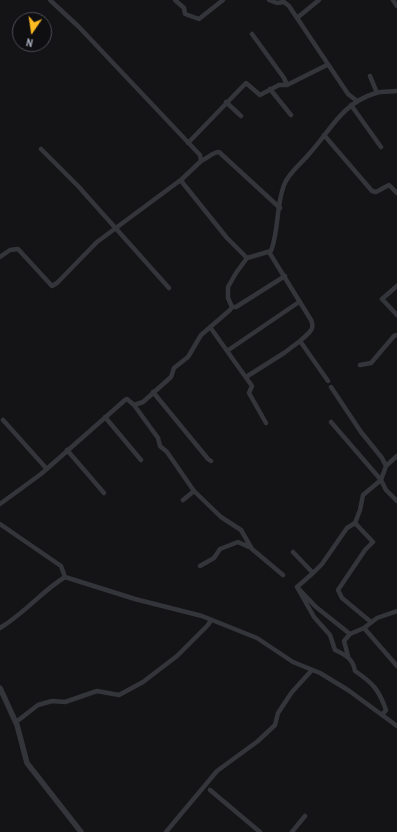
<!DOCTYPE html>
<html>
<head>
<meta charset="utf-8">
<style>
  body { margin:0 }
  #map { position:relative; width:397px; height:832px; overflow:hidden; background:#141416; font-family:"Archivo Narrow",sans-serif }
  canvas { display:block }
  .north { position:absolute; left:12px; top:12px; width:40px; height:40px; box-sizing:border-box; background:#0f0f11; border:1px solid #4b4d54; border-radius:50%; rotate:193deg; font-size:11px; font-weight:700; line-height:16px; text-align:center; color:#a4a9b8 }
  .north::after { content:''; display:block; margin:auto; width:14px; height:18px; background:#ffbc22; clip-path:polygon(50% 0,100% 100%,50% 72%,0 100%) }
</style>
</head>
<body>
<div id="map">
<canvas width="397" height="832"></canvas>
<div class="north">N</div>
</div>
<script>
const g = document.querySelector('canvas').getContext('2d');
g.lineJoin = 'round';
function stroke(path, color, width, dash) { g.strokeStyle = color; g.lineWidth = width; g.lineCap = dash ? 'butt' : 'round'; g.setLineDash(dash || []); g.stroke(path); }
stroke(new Path2D(`
  M 50,0 L 79,27 L 200,155 L 201,161 L 182,179 L 182,182 L 227,238 L 247,258
  M 175,0 L 184,8 L 185,14 L 199,19 L 223,0
  M 269,0 L 277,3 L 284,2 L 289,6 L 348,94 L 357,101
  M 393,0 L 397,6
  M 297,18 L 319,0
  M 252,34 L 284,78 L 287,85
  M 370,76 L 377,93
  M 270,89 L 291,115
  M 226,102 L 241,116
  M 351,105 L 381,147
  M 324,135 L 372,191 L 376,192 L 389,185 L 397,193
  M 188,143 L 246,83 L 260,95 L 279,85 L 287,85 L 327,65
  M 41,149 L 78,186 L 169,288
  M 201,161 C 208,158 213,152 219,152 L 280,208
  M 269,252 L 311,320 C 316,330 307,334 300,341 L 328,381
  M 0,257 L 10,250 L 18,249 L 52,286 L 57,283 L 97,242 L 182,179
  M 397,286 L 382,299 L 397,315
  M 232,307 L 236,307 L 285,276
  M 210,327 L 252,386 L 249,393 L 266,423
  M 227,351 L 299,302
  M 360,365 L 371,363 L 394,336 L 397,335
  M 246,377 L 284,353 L 300,341
  M 331,387 L 361,432 L 382,458 L 386,466
  M 153,392 L 208,459 L 211,461
  M 134,405 L 158,438 L 160,446 L 167,452 L 194,491 L 183,500
  M 105,417 L 141,460
  M 3,420 L 46,468
  M 331,422 L 381,480 L 386,490 L 397,501
  M 67,450 L 104,493
  M 194,491 L 221,517 L 241,530 L 252,549 L 283,575
  M 0,504 L 41,474 L 125,400 L 127,399 L 134,405 L 143,402 L 171,377 L 174,368 L 188,357 L 201,335 L 230,310 L 232,307 L 228,298 L 228,287 L 236,273 L 247,258 L 271,251 C 279,230 276,206 284,185 C 289,172 301,164 309,154 C 331,130 342,103 376,93 C 382,91 390,92 397,91
  M 355,523 L 373,542 L 365,550 L 338,590 L 342,598 L 371,622
  M 0,524 L 61,566 L 65,577 L 135,599 L 202,616 L 257,638 L 293,662 L 320,673 L 348,690 L 397,726
  M 293,552 L 313,573 L 322,564 L 347,528 L 355,523 L 360,510 L 363,495 L 381,480 L 386,466 L 397,456
  M 200,566 L 214,558 L 220,549 L 238,542 L 249,547
  M 313,573 L 297,587 L 316,607 L 350,634
  M 297,587 L 314,617 L 330,635 L 335,650 C 346,655 353,659 355,671 C 373,683 379,690 386,710 L 382,715
  M 0,628 C 25,613 42,591 65,577
  M 364,628 L 397,666
  M 348,656 L 344,641 L 350,634 L 364,628 L 377,618 L 397,611
  M 16,722 L 38,705 L 52,701 L 65,702 L 97,691 L 119,695 L 143,682 L 177,656 L 208,625 L 211,620
  M 210,790 L 260,832
  M 166,832 L 217,771 L 258,741 L 275,725 L 278,713 L 292,692 L 312,670
  M 292,832 L 305,816`), '#34353b', 4.5);
stroke(new Path2D(`
  M 0,688 L 17,725 L 27,763 L 81,832`), '#34353b', 5.5);
</script>
</body>
</html>
